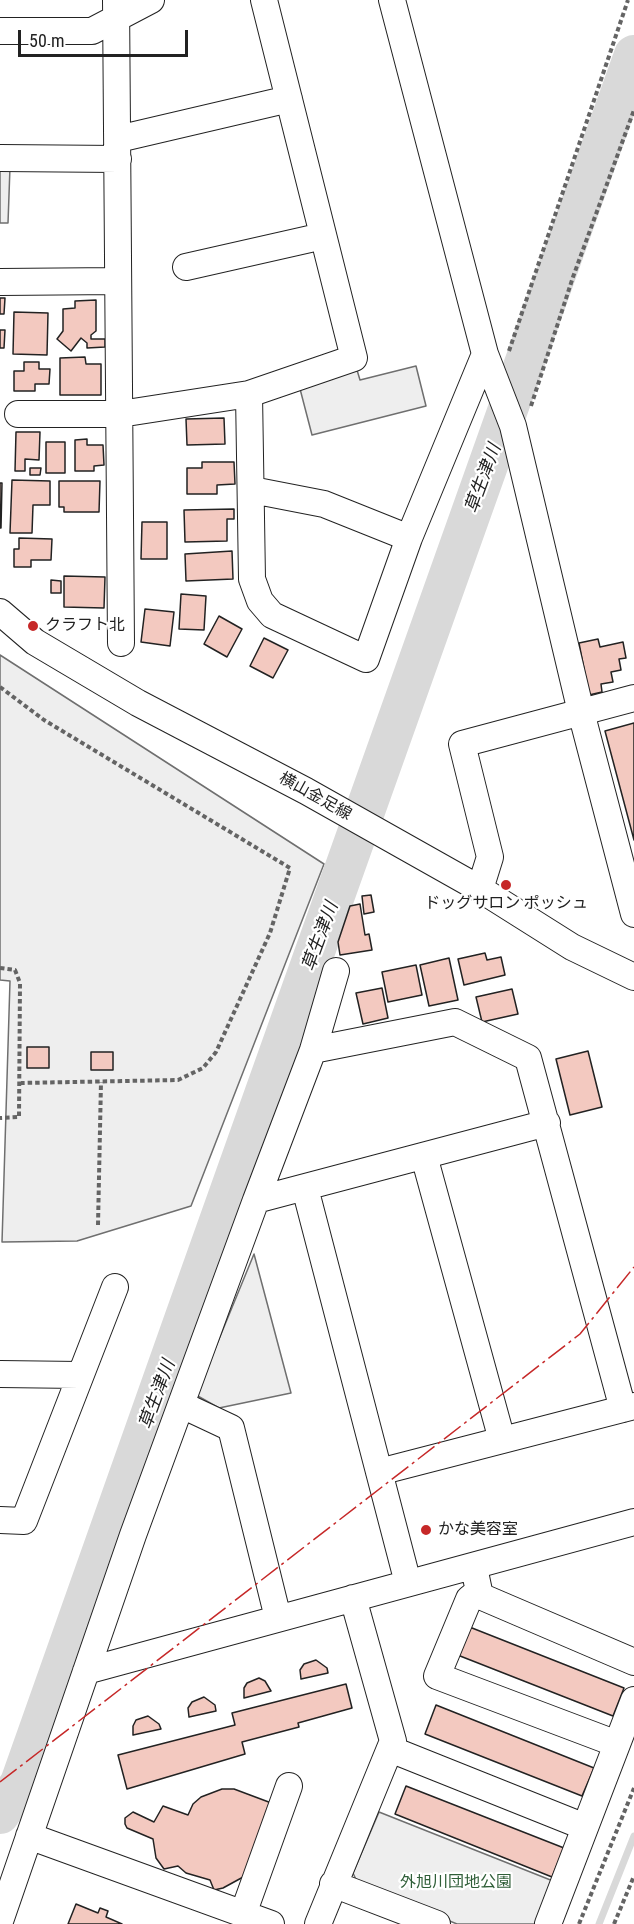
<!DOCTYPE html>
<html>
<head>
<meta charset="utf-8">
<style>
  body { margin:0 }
  #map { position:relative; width:634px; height:1924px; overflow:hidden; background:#fff; font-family:"Roboto Condensed",sans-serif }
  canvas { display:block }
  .scale { position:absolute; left:18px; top:30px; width:170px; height:27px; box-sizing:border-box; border:3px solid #222; border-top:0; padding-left:8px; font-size:18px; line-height:21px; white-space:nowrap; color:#222; -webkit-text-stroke:4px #fff; paint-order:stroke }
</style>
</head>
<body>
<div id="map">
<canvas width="634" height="1924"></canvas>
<div class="scale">50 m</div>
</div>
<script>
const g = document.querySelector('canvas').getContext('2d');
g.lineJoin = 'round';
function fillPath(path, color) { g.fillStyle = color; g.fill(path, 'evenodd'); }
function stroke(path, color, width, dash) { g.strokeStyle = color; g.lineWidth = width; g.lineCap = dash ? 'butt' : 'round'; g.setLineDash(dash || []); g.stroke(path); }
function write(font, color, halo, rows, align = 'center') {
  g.font = font + ' "Roboto Condensed","Noto Sans JP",sans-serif'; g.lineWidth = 4.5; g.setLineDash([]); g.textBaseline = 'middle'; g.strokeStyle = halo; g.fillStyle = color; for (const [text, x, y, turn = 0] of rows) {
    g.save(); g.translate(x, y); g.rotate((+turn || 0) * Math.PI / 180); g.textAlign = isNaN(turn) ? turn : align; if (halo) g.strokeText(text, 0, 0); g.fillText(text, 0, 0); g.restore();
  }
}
const green = new Path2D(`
  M 0,167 L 10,167 L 8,223 L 0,223 Z
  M 416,366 L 426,406 L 312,435 L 299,385 L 357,370 L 360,380 Z
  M 0,655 L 324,864 L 191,1206 L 77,1241 L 2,1242 L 10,981 L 0,980 Z
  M 254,1254 L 291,1393 L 219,1408 L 196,1395 Z
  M 379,1812 L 553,1881 L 537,1924 L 457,1924 L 358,1884 L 353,1873 Z`);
fillPath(green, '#eee');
stroke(green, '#6f6f6f', 1.5);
stroke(new Path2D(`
  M 599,1924 L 634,1836`), '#d9d9d9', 7);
stroke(new Path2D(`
  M 0,1814 L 20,1783 C 222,1206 433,632 634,55`), '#d9d9d9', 40);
const building = new Path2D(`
  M 0,298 L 5,298 L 4,314 L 0,314 Z
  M 96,300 L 96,331 L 91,335 L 91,339 L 105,339 L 105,347 L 87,348 L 87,343 L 81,338 L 71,351 L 57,339 L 63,331 L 63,309 L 75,308 L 75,301 Z
  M 14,312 L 48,313 L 47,355 L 13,354 Z
  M 0,330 L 5,330 L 4,348 L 0,348 Z
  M 85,357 L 86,364 L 101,364 L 101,395 L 60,395 L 60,358 Z
  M 24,362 L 39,362 L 39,369 L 50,369 L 49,384 L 35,384 L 35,391 L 14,391 L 14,371 L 24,371 Z
  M 224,418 L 225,444 L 187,445 L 186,419 Z
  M 16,432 L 40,432 L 39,460 L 25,459 L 25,471 L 15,471 Z
  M 87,439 L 87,445 L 103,445 L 104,465 L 94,466 L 94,471 L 75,471 L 75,440 Z
  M 46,442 L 65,442 L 65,473 L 46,473 Z
  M 202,462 L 234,462 L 235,484 L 217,485 L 217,494 L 187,494 L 187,468 L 202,468 Z
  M 30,468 L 41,468 L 40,475 L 30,475 Z
  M 12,480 L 50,481 L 50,505 L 33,505 L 32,533 L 10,533 Z
  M 59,481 L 100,481 L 99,512 L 64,512 L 64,507 L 59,507 Z
  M 0,483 L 2,483 L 1,528 L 0,528 Z
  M 234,509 L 234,519 L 227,519 L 227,541 L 185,542 L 184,510 Z
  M 142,522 L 167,522 L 167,559 L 141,559 Z
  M 19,538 L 52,539 L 51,560 L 31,560 L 31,567 L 14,567 L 14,549 L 19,549 Z
  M 232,551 L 233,579 L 186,581 L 185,554 Z
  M 64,576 L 105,577 L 104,608 L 64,607 Z
  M 51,580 L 61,581 L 61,593 L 51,593 Z
  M 181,594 L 206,596 L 204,630 L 179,629 Z
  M 145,609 L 174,612 L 170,646 L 141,642 Z
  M 219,616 L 242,629 L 227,657 L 204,644 Z
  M 264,638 L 288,650 L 273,678 L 250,666 Z
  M 598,639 L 600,647 L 623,642 L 626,658 L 619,659 L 621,670 L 611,672 L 613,682 L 601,684 L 602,692 L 589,695 L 579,643 Z
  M 634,723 L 634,840 L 605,731 Z
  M 371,895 L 374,912 L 364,914 L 362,896 Z
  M 360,904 L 365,935 L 369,934 L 372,950 L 340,955 L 338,942 L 350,906 Z
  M 485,953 L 487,960 L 501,957 L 505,975 L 464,985 L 458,959 Z
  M 449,958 L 458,1000 L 429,1006 L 420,965 Z
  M 416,965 L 422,995 L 388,1002 L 382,972 Z
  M 382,988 L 388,1018 L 363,1024 L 356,993 Z
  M 512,989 L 518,1014 L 482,1022 L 476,997 Z
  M 27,1047 L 49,1047 L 49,1068 L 27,1068 Z
  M 588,1051 L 602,1107 L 570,1115 L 556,1059 Z
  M 91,1052 L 113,1052 L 113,1070 L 91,1070 Z
  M 467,1626 L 624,1688 L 613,1716 L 455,1654 Z
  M 316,1660 L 327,1668 L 328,1673 L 301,1679 L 300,1670 L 304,1664 Z
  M 259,1678 L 265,1681 L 271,1691 L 244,1698 L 244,1688 L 247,1683 Z
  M 346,1684 L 352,1708 L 298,1723 L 299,1727 L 242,1742 L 245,1754 L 127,1789 L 118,1755 L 235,1725 L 232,1713 Z
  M 204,1697 L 215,1705 L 216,1711 L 189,1717 L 188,1708 L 192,1702 Z
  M 436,1705 L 594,1768 L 582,1796 L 425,1734 Z
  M 148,1716 L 159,1724 L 161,1729 L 133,1735 L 133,1726 L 136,1720 Z
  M 406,1786 L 564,1848 L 552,1877 L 395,1814 Z
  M 222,1789 L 234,1789 L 274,1804 L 245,1876 L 223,1888 L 214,1890 L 210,1880 L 186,1873 L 178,1866 L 164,1869 L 156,1858 L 153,1839 L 127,1828 L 125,1824 L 125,1818 L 133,1812 L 154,1822 L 163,1806 L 188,1815 L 193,1804 L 201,1797 Z
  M 76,1904 L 98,1913 L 100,1908 L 108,1911 L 106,1917 L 122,1924 L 68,1924 Z`);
fillPath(building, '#f3c9c0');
stroke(building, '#222', 1.5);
const minor = new Path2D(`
  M 116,0 L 121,643
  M 392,0 L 485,354 L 513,426 L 581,712 L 634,914
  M 0,31 L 92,31 L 151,0
  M 118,139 L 289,99
  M 0,158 L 118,159
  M 186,267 L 323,236
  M 0,282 L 117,281
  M 249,394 L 252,579 L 260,601 L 272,615 L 366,659 L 409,538 L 485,354
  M 18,414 L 120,414 L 249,394 L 354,358 L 264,0
  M 252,490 L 324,504 L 409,538
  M 0,612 L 35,642 L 138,703 L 306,791 L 480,889 L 572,947 L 634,977
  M 480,889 L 490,857 L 462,744 L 634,698
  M 336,971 L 313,1050 L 455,1022 L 528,1058 L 623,1409
  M 424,1156 L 502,1440
  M 305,1188 L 408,1583
  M 256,1200 L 313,1050
  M 0,1374 L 79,1375
  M 182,1405 L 231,1428 L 278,1618
  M 379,1472 L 634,1406
  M 0,1520 L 24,1521 L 115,1287
  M 476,1577 L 480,1596 L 634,1662
  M 479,1591 L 469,1599 L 437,1676 L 617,1744
  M 86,1671 L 634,1522
  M 390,1749 L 585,1827
  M 29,1836 L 271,1924
  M 333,1884 L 437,1924
  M 243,1914 L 289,1786
  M 0,1921 L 133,1535 L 256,1200 L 547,1123
  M 318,1924 L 393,1741 L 353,1598
  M 548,1924 L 634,1700`);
stroke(minor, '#222', 28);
stroke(new Path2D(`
  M 509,351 L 628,0
  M 531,406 L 573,277 L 634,110
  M 0,687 L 44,720 L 290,868 L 270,933 L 216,1052 L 203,1068 L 178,1080 L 21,1083
  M 0,968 L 15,970 L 20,983 L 19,1117 L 0,1118
  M 98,1225 L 101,1082
  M 579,1924 L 634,1788
  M 614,1924 L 634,1876`), '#646464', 4, [4.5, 3]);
stroke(minor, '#fff', 26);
stroke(new Path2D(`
  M 0,1782 L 580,1334 L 634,1267`), '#c62828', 1.5, [21, 4.5, 3, 4.5]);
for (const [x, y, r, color] of [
  [33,626,6,"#c62828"],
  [506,885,6,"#c62828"],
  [426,1530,6,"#c62828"]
]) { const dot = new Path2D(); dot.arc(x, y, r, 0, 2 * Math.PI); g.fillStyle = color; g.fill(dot); stroke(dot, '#fff', 2); }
write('16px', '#222', '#fff', [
  ["クラフト北",45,626],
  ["ドッグサロン ポッシュ",506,904,"center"],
  ["かな美容室",438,1530]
], 'left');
write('16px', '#222', '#fff', [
  ["横山金足線",315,797,29]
]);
write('16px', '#2f5e38', '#fff', [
  ["外旭川団地公園",456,1883]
]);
write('italic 18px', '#222', '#fff', [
  ["草生津川",484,479,-70],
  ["草生津川",321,937,-70],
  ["草生津川",158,1395,-70]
]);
</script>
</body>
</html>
